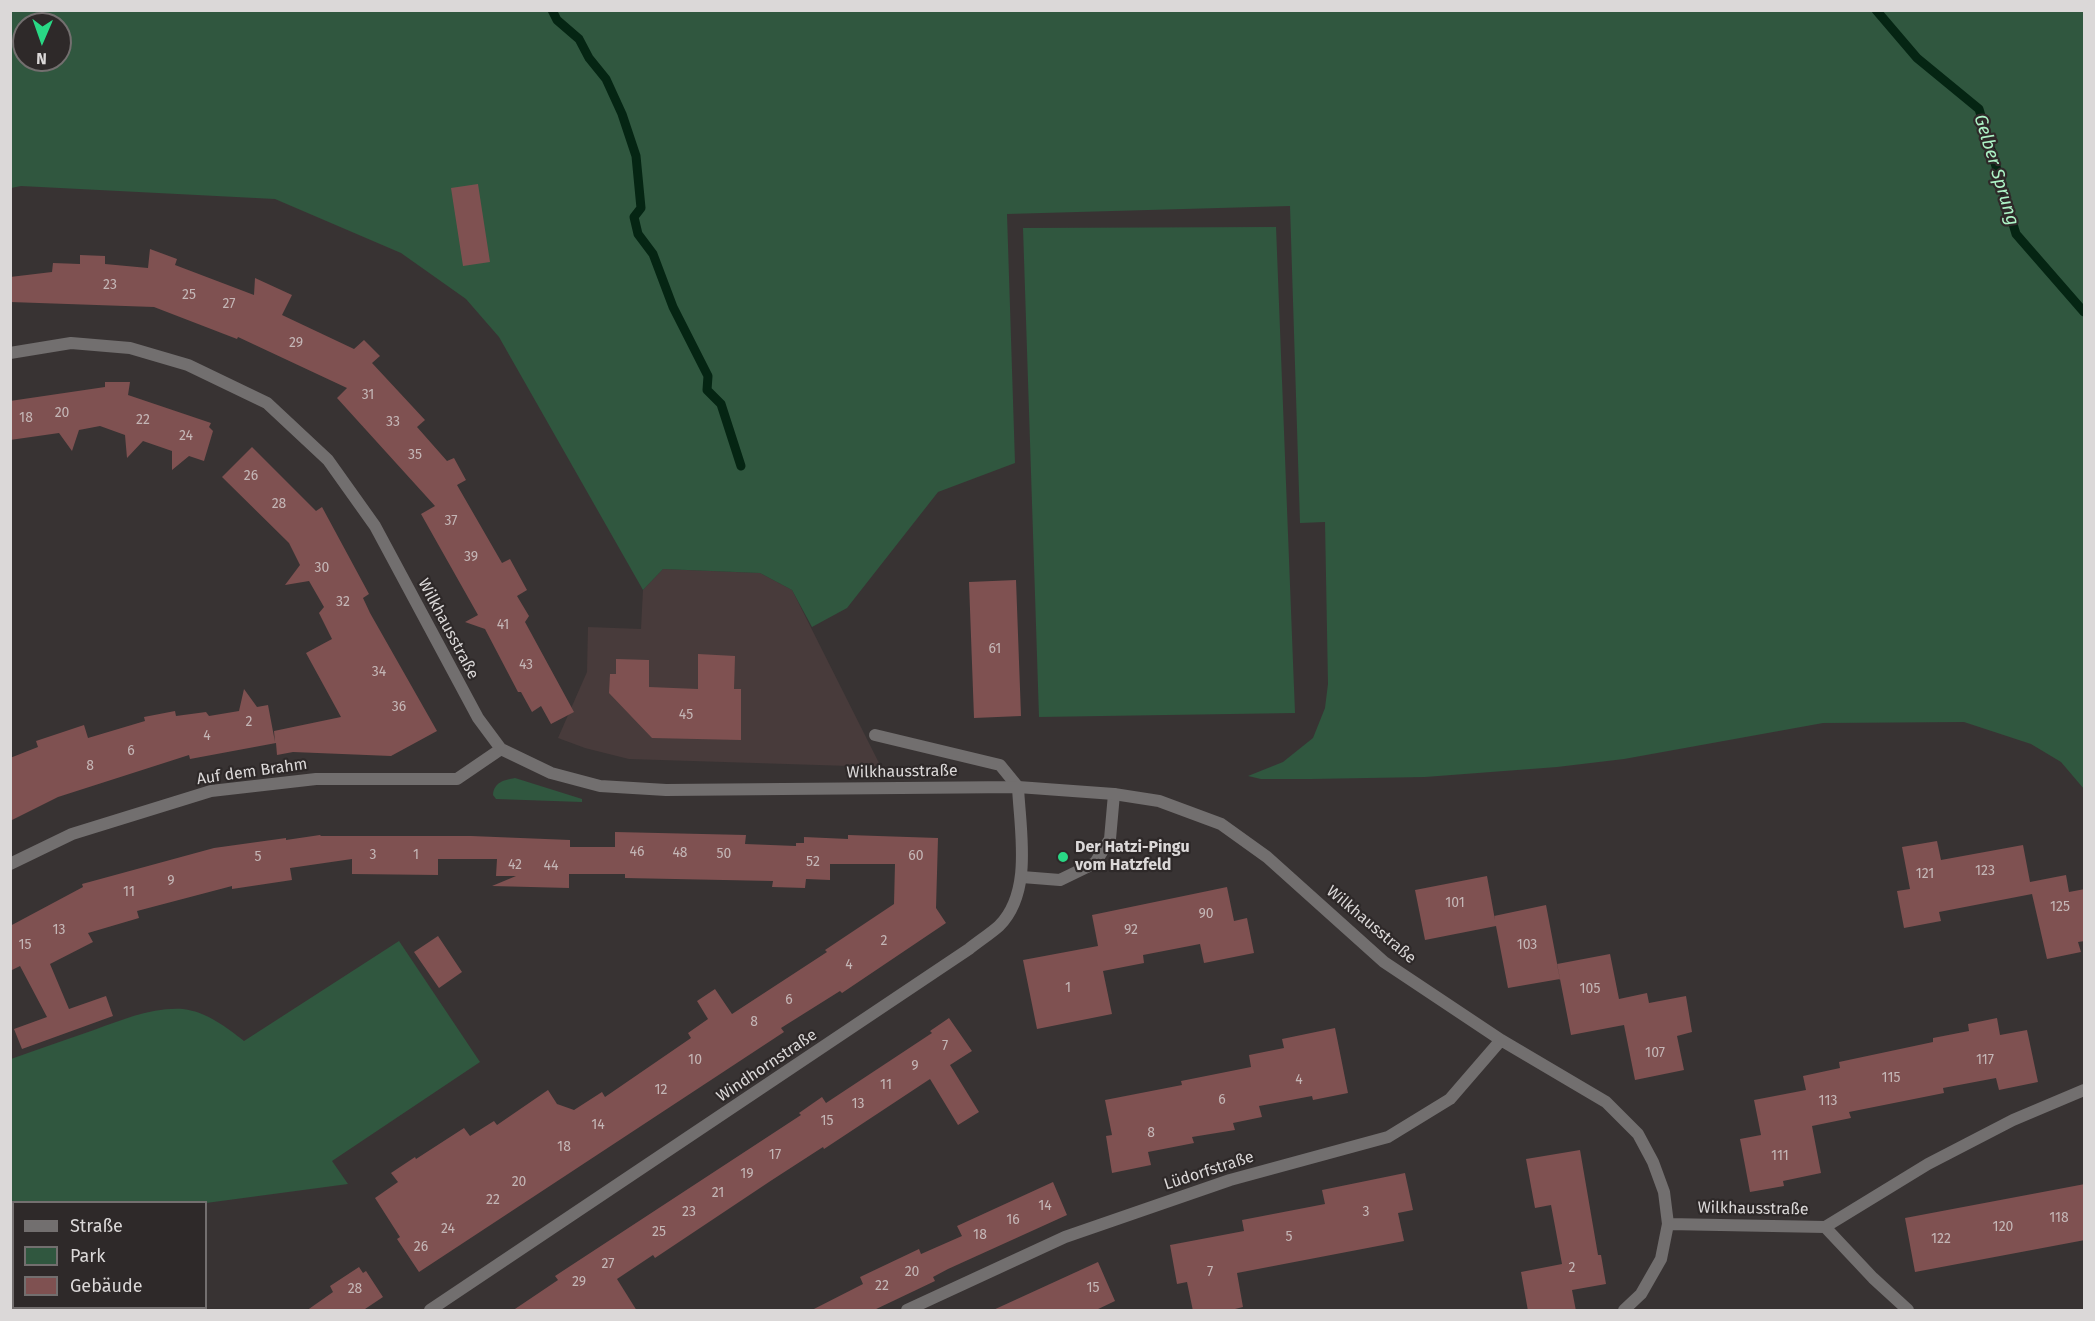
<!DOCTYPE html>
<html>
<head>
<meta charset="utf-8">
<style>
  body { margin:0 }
  #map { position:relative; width:2095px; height:1321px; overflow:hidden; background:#383333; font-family:"Fira Sans",sans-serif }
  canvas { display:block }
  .frame { position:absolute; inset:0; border:12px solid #dbd8d8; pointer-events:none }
  .legend { position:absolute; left:12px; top:1201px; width:195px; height:108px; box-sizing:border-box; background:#2e2929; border:2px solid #736f6f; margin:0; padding:8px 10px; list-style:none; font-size:18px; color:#dbd8d8 }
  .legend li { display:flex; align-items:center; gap:12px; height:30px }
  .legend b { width:30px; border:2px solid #736f6f }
  .north { position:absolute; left:12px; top:12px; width:60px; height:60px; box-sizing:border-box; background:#2e2929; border:2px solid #736f6f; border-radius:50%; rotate:182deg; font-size:16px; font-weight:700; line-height:24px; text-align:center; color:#dbd8d8 }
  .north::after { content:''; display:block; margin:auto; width:21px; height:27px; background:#29d885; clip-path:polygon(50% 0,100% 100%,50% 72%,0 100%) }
</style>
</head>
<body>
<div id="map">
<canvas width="2095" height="1321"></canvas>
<div class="frame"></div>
<ul class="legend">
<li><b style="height:8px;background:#726f6f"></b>Straße</li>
<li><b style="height:16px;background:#30573f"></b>Park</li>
<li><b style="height:16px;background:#7f5151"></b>Gebäude</li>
</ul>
<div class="north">N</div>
</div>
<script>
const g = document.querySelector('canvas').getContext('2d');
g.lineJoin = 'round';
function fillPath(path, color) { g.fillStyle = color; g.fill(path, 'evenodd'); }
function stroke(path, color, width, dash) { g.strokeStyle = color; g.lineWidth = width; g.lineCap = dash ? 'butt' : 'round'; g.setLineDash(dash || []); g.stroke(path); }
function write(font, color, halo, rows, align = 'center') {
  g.font = font + ' "Fira Sans",sans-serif'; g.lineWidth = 4.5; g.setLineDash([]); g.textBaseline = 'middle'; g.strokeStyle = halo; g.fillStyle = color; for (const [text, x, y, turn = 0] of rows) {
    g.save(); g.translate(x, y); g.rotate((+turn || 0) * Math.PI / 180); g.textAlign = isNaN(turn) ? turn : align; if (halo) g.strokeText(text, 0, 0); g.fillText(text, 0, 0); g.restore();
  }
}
fillPath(new Path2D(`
  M 663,569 L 760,573 L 792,590 L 881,767 L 629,759 L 585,748 L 558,738 L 587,672 L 588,627 L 641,629 L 643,590 Z`), '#483b3b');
fillPath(new Path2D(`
  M 10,11 L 2084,11 L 2084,789 L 2061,762 L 2031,744 L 1964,722 L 1823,723 L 1624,759 L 1557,767 L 1425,777 L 1310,779 L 1261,779 L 1248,776 L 1283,762 L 1313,738 L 1325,708 L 1328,684 L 1325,522 L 1300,523 L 1290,206 L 1007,214 L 1015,463 L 938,492 L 847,608 L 812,627 L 792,590 L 760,573 L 663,569 L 643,590 L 499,337 L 466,299 L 401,253 L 275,199 L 21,186 L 11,188 ZM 24,24 L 60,24 L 60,60 L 24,60 Z
  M 1276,227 L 1295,713 L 1039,717 L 1023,228 Z
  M 515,778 L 582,799 L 582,802 L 496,799 L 493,795 C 494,782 504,780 515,778 Z
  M 399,941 L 480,1062 L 332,1161 L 348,1184 L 206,1203 L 14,1202 L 14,1308 L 98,1308 L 94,1310 L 11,1310 L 11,1059 C 38,1049 66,1040 94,1030 C 122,1020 152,1007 183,1009 C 207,1012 226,1027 244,1041 Z`), '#30573f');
stroke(new Path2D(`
  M 552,10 L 557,20 L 579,39 L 589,58 L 606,79 L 622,114 L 636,156 L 641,208 L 634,217 L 638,234 L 653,254 L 673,307 L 708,376 L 707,390 L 721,404 L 741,466
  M 1876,10 L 1917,58 L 1979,109 L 2016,234 L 2084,312`), '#052513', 9);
fillPath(new Path2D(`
  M 478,184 L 490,262 L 463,266 L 451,188 Z
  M 150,249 L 177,259 L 175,265 L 254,295 L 255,278 L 292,295 L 282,315 L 354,349 L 364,340 L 380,356 L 372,363 L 425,420 L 417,427 L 447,461 L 454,458 L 466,480 L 457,485 L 502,563 L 510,559 L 527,590 L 517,596 L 529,616 L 525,622 L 574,712 L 551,724 L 541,706 L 532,712 L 521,692 L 518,692 L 485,629 L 465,622 L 478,615 L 421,514 L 435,506 L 337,398 L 347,388 L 238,337 L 237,339 L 154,307 L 10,302 L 10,277 L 52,272 L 53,263 L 80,264 L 80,255 L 105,256 L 105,264 L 148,268 Z
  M 105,382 L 130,382 L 128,395 L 211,423 L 209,427 L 213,431 L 204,461 L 189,456 L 172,470 L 172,451 L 143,441 L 127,458 L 125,435 L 100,426 L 79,430 L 72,451 L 59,433 L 10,440 L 10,401 L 105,387 Z
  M 252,447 L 316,511 L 322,507 L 369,594 L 363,598 L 370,613 L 437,731 L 391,756 L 293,752 L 277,755 L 276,743 L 190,759 L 189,755 L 58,797 L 10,821 L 10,758 L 38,747 L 36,741 L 84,725 L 88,738 L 145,721 L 144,717 L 175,711 L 176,716 L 206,712 L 209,716 L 239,711 L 244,689 L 257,707 L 268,705 L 275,742 L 274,731 L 341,717 L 306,653 L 332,639 L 319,613 L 324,607 L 309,581 L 285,585 L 300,565 L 289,543 L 222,477 Z
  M 1016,580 L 1021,716 L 974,718 L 969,582 Z
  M 698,654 L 735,656 L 734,689 L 741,689 L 741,740 L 652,738 L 609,693 L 610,674 L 616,674 L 616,659 L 649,660 L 649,687 L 698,689 Z
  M 615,832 L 746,835 L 745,844 L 796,846 L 796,843 L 804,843 L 804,837 L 848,839 L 848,835 L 938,838 L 936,908 L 946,923 L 842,993 L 840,991 L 781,1028 L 784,1032 L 419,1272 L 397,1239 L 400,1237 L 375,1198 L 398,1182 L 391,1173 L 415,1157 L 416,1159 L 464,1128 L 470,1136 L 494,1121 L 497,1125 L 548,1090 L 557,1104 L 574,1110 L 602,1092 L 605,1097 L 691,1038 L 688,1033 L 708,1019 L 697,1001 L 715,989 L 732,1014 L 827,952 L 825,950 L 894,904 L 895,864 L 830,864 L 830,880 L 806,879 L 805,888 L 772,887 L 773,881 L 625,878 L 625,874 L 569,874 L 569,888 L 492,886 L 516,876 L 496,876 L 497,859 L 438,859 L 438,875 L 352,874 L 352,859 L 290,868 L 292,880 L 232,889 L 232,886 L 137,911 L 139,918 L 88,933 L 93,942 L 50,964 L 69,1009 L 106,996 L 113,1016 L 22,1049 L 14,1029 L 47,1017 L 20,966 L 10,971 L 10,926 L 83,887 L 82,884 L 214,848 L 286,838 L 286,840 L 320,835 L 321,836 L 471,836 L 570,840 L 570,847 L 615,847 Z
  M 1937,841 L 1941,860 L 2023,845 L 2030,882 L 2066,875 L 2069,892 L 2085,889 L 2085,941 L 2078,942 L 2081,952 L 2047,959 L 2032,894 L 1939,912 L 1941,921 L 1904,928 L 1897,891 L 1910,889 L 1902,847 Z
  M 1487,876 L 1495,920 L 1494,916 L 1546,905 L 1560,979 L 1508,988 L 1496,926 L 1425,940 L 1415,890 Z
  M 1227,887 L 1234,921 L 1247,918 L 1254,953 L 1204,963 L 1200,944 L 1143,955 L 1144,963 L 1103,971 L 1112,1014 L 1037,1029 L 1023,960 L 1098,946 L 1092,915 Z
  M 438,936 L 462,972 L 439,988 L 414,952 Z
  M 1610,954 L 1619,999 L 1647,993 L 1649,1003 L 1686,996 L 1692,1032 L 1677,1036 L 1684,1070 L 1635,1080 L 1624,1025 L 1571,1035 L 1557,964 Z
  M 949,1018 L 972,1051 L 950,1065 L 979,1112 L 958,1125 L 930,1079 L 824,1149 L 823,1147 L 772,1180 L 655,1258 L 653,1255 L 617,1279 L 637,1311 L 512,1311 L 558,1280 L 555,1276 L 801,1115 L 799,1113 L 822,1097 L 826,1103 L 932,1033 L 930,1031 Z
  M 1997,1018 L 2000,1035 L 2027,1030 L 2038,1082 L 1999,1090 L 1996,1078 L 1943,1088 L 1944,1093 L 1849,1112 L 1851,1118 L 1812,1126 L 1821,1173 L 1783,1181 L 1784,1186 L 1750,1192 L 1740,1139 L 1761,1135 L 1754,1100 L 1806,1090 L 1803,1076 L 1840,1068 L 1839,1062 L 1933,1042 L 1933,1038 L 1969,1031 L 1968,1024 Z
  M 1335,1028 L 1348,1093 L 1313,1100 L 1312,1096 L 1259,1106 L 1262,1117 L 1233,1123 L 1235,1130 L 1192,1137 L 1194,1143 L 1148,1152 L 1151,1165 L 1112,1173 L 1106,1136 L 1112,1135 L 1105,1100 L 1182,1085 L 1181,1081 L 1251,1067 L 1249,1055 L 1284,1048 L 1282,1039 Z
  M 1580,1150 L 1598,1255 L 1601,1255 L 1606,1284 L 1572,1290 L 1576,1311 L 1528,1311 L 1521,1272 L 1562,1264 L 1551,1205 L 1535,1208 L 1526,1159 Z
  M 1405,1173 L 1413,1210 L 1398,1213 L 1404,1241 L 1237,1273 L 1243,1307 L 1227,1311 L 1193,1311 L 1187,1282 L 1177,1284 L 1170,1245 L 1244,1231 L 1242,1220 L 1325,1204 L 1322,1190 Z
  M 1053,1182 L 1067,1215 L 948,1269 L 933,1277 L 935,1281 L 872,1311 L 810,1311 L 863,1284 L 860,1277 L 919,1249 L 921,1254 L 962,1236 L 957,1226 Z
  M 2085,1184 L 2085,1240 L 1915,1272 L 1905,1218 Z
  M 1098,1262 L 1115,1301 L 1094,1311 L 991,1311 Z
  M 359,1267 L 363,1273 L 366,1271 L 383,1297 L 362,1311 L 306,1311 L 333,1292 L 330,1286 Z`), '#7f5151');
stroke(new Path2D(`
  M 875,735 L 1000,765 L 1018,787
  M 1022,877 L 1060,880 L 1095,863 L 1110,839 L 1114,794`), '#726f6f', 12);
stroke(new Path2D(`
  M 10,353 L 71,343 L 130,348 L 188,365 L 267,403 L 328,460 L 375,526 L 478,718 L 501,749 L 551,773 L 600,786 L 666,790 L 1018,787 L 1114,794 L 1159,801 L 1221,824 L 1267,857 L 1384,962 L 1501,1040 L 1606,1102 L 1638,1134 L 1653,1162 L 1664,1192 L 1668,1224 L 1661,1259 L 1641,1294 L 1624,1310
  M 10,864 L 72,834 L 211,791 L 316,779 L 457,779 L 501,749
  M 1668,1224 L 1825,1227 L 1928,1164 L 2013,1120 L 2084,1090
  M 1825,1227 L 1873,1278 L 1908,1310
  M 430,1310 L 969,949 C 979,941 990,934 999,926 C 1033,892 1020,831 1018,787
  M 907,1310 L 1065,1237 L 1230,1180 L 1388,1137 L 1450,1099 L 1501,1040`), '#726f6f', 12);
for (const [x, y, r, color] of [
  [1063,857,6,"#29d885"]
]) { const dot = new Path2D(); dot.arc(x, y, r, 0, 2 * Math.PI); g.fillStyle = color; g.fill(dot); stroke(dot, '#2e2929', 2); }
write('14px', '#c4b6b6', null, [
  ["23",110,285],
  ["25",189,295],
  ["27",229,304],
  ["29",296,343],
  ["31",368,395],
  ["20",62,413],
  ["18",26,418],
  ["22",143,420],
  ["33",393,422],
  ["24",186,436],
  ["35",415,455],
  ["26",251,476],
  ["28",279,504],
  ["37",451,521],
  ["39",471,557],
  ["30",322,568],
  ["32",343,602],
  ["41",503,625],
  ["61",995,649],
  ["43",526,665],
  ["34",379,672],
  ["36",399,707],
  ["45",686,715],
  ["2",249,722],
  ["4",207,736],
  ["6",131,751],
  ["8",90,766],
  ["46",637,852],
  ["48",680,853],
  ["50",724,854],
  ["3",373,855],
  ["1",416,855],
  ["60",916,856],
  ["5",258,857],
  ["52",813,862],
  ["42",515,865],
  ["44",551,866],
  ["123",1985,871],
  ["121",1925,874],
  ["9",171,881],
  ["11",129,892],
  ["101",1455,903],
  ["125",2060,907],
  ["90",1206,914],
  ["13",59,930],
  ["92",1131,930],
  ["2",884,941],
  ["15",25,945],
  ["103",1527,945],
  ["4",849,965],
  ["1",1068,988],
  ["105",1590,989],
  ["6",789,1000],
  ["8",754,1022],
  ["7",945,1046],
  ["107",1655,1053],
  ["10",695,1060],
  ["117",1985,1060],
  ["9",915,1066],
  ["115",1891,1078],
  ["4",1299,1080],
  ["11",886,1085],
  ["12",661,1090],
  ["6",1222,1100],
  ["113",1828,1101],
  ["13",858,1104],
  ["15",827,1121],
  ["14",598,1125],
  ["8",1151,1133],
  ["18",564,1147],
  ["17",775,1155],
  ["111",1780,1156],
  ["19",747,1174],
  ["20",519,1182],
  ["21",718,1193],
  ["22",493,1200],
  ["14",1045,1206],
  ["23",689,1212],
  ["3",1366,1212],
  ["118",2059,1218],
  ["16",1013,1220],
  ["120",2003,1227],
  ["24",448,1229],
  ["25",659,1232],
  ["18",980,1235],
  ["5",1289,1237],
  ["122",1941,1239],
  ["26",421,1247],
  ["27",608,1264],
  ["2",1572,1268],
  ["20",912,1272],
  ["7",1210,1272],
  ["29",579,1282],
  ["22",882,1286],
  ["15",1093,1288],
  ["28",355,1289]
]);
write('16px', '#dbd8d8', '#2e2929', [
  ["Wilkhausstraße",448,629,62],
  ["Auf dem Brahm",252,772,-8],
  ["Wilkhausstraße",902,772,-1],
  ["Wilkhausstraße",1371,925,40],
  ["Windhornstraße",767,1066,-34],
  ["Lüdorfstraße",1209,1171,-18],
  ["Wilkhausstraße",1753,1209,1]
]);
write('bold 16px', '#dbd8d8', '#2e2929', [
  ["Der Hatzi-Pingu",1075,848],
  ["vom Hatzfeld",1075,866]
], 'left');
write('italic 18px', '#adf3c6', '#2e2929', [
  ["Gelber Sprung",1996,170,73]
]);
</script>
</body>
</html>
